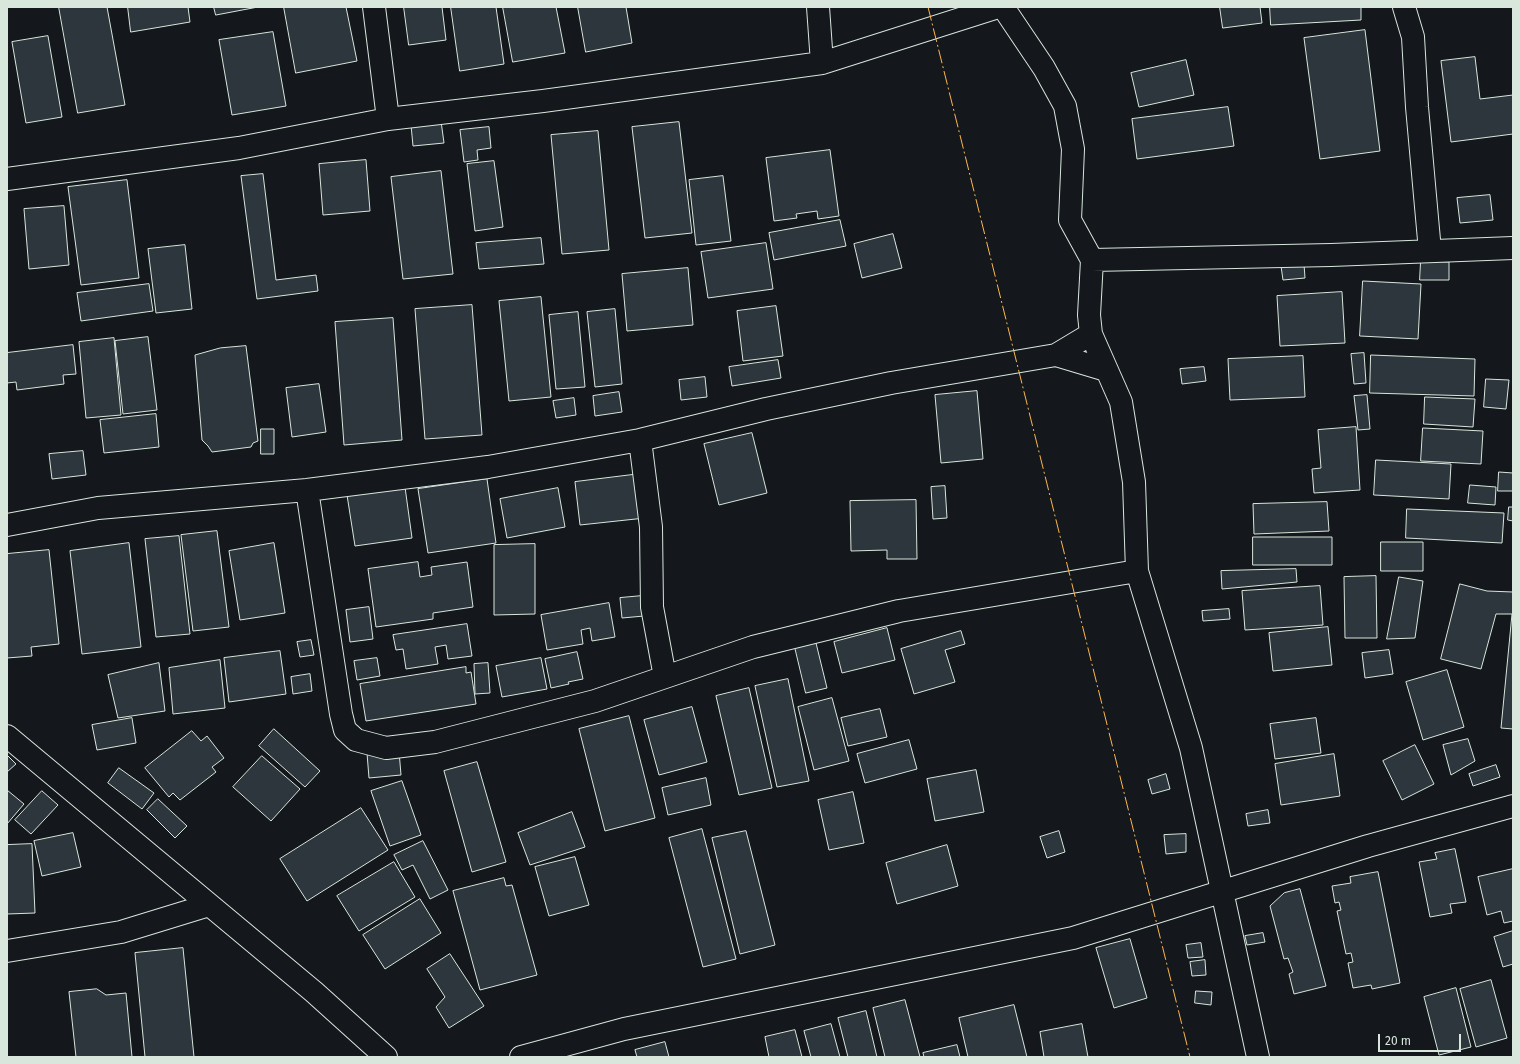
<!DOCTYPE html>
<html>
<head>
<meta charset="utf-8">
<style>
  body { margin:0 }
  #map { position:relative; width:1520px; height:1064px; overflow:hidden; background:#14181c; font-family:"Fira Sans",sans-serif }
  canvas { display:block }
  .frame { position:absolute; inset:0; border:8px solid #d8e6dc; pointer-events:none }
  .scale { position:absolute; left:1378px; top:1034px; width:83px; height:18px; box-sizing:border-box; border:2px solid #d8e6dc; border-top:0; padding-left:5px; font-size:12px; line-height:14px; white-space:nowrap; color:#d8e6dc; -webkit-text-stroke:3px #14181c; paint-order:stroke }
</style>
</head>
<body>
<div id="map">
<canvas width="1520" height="1064"></canvas>
<div class="frame"></div>
<div class="scale">20 m</div>
</div>
<script>
const g = document.querySelector('canvas').getContext('2d');
g.lineJoin = 'round';
function fillPath(path, color) { g.fillStyle = color; g.fill(path, 'evenodd'); }
function stroke(path, color, width, dash) { g.strokeStyle = color; g.lineWidth = width; g.lineCap = dash ? 'butt' : 'round'; g.setLineDash(dash || []); g.stroke(path); }
const building = new Path2D(`
  M 59,7 L 107,7 L 125,105 L 78,113 Z
  M 128,7 L 188,7 L 190,22 L 131,32 Z
  M 214,7 L 258,7 L 216,15 Z
  M 284,7 L 346,7 L 357,61 L 296,73 Z
  M 404,7 L 442,7 L 446,40 L 409,45 Z
  M 451,7 L 496,7 L 504,64 L 460,71 Z
  M 503,7 L 556,7 L 565,53 L 513,62 Z
  M 578,7 L 626,7 L 632,43 L 586,52 Z
  M 1220,7 L 1260,7 L 1262,23 L 1223,28 Z
  M 1270,7 L 1361,7 L 1361,20 L 1271,25 Z
  M 1365,30 L 1380,151 L 1320,159 L 1304,38 Z
  M 273,32 L 286,106 L 232,115 L 219,40 Z
  M 48,36 L 62,117 L 26,123 L 12,42 Z
  M 1475,57 L 1480,99 L 1513,95 L 1513,134 L 1451,142 L 1441,61 Z
  M 1186,60 L 1194,95 L 1139,107 L 1131,73 Z
  M 1228,107 L 1234,146 L 1137,159 L 1132,119 Z
  M 441,121 L 444,143 L 413,146 L 411,125 Z
  M 679,122 L 692,233 L 645,238 L 632,127 Z
  M 489,127 L 491,148 L 477,150 L 478,160 L 464,162 L 460,130 Z
  M 598,131 L 609,250 L 562,254 L 551,135 Z
  M 830,150 L 839,216 L 818,219 L 817,211 L 796,214 L 797,218 L 774,221 L 766,158 Z
  M 366,160 L 370,211 L 323,215 L 319,164 Z
  M 494,161 L 503,227 L 475,231 L 467,164 Z
  M 441,171 L 453,274 L 403,279 L 391,177 Z
  M 263,174 L 276,280 L 316,275 L 318,291 L 257,299 L 241,176 Z
  M 723,176 L 731,241 L 696,245 L 689,180 Z
  M 127,180 L 139,278 L 81,285 L 68,187 Z
  M 1490,195 L 1493,220 L 1460,223 L 1457,198 Z
  M 64,206 L 69,265 L 29,269 L 24,209 Z
  M 840,220 L 846,246 L 774,260 L 769,233 Z
  M 893,234 L 902,268 L 862,278 L 854,244 Z
  M 541,238 L 544,264 L 479,269 L 476,243 Z
  M 766,243 L 773,289 L 708,298 L 701,252 Z
  M 185,245 L 192,309 L 156,313 L 148,249 Z
  M 1421,261 L 1449,262 L 1449,280 L 1420,280 Z
  M 1304,264 L 1305,278 L 1283,280 L 1281,266 Z
  M 688,268 L 693,325 L 627,331 L 622,274 Z
  M 1363,281 L 1421,284 L 1418,339 L 1360,336 Z
  M 149,284 L 153,311 L 81,321 L 77,293 Z
  M 1342,292 L 1345,343 L 1280,346 L 1277,296 Z
  M 541,297 L 551,397 L 509,401 L 499,301 Z
  M 472,305 L 482,435 L 425,439 L 415,309 Z
  M 776,306 L 783,356 L 743,361 L 737,311 Z
  M 615,309 L 622,384 L 595,387 L 587,312 Z
  M 578,312 L 585,387 L 556,389 L 549,315 Z
  M 393,318 L 402,440 L 344,445 L 335,322 Z
  M 148,337 L 157,410 L 123,414 L 115,341 Z
  M 114,338 L 121,415 L 86,418 L 79,342 Z
  M 73,345 L 76,374 L 63,375 L 64,384 L 17,390 L 16,382 L 7,383 L 7,353 Z
  M 246,346 L 258,441 L 253,443 L 251,447 L 212,452 L 208,446 L 202,440 L 195,355 L 220,348 Z
  M 1364,353 L 1366,383 L 1354,384 L 1351,354 Z
  M 1371,355 L 1475,359 L 1474,396 L 1370,393 Z
  M 1303,356 L 1305,397 L 1230,400 L 1228,359 Z
  M 778,360 L 781,378 L 732,386 L 729,367 Z
  M 1204,367 L 1206,381 L 1182,384 L 1180,369 Z
  M 705,377 L 707,397 L 681,400 L 679,380 Z
  M 1486,379 L 1509,380 L 1506,409 L 1484,407 Z
  M 319,384 L 326,432 L 292,437 L 286,388 Z
  M 977,391 L 983,459 L 941,463 L 935,395 Z
  M 619,392 L 622,412 L 595,416 L 593,396 Z
  M 1367,395 L 1370,429 L 1358,430 L 1354,396 Z
  M 1425,397 L 1475,399 L 1473,427 L 1424,424 Z
  M 574,398 L 576,415 L 556,418 L 553,401 Z
  M 156,414 L 159,447 L 104,453 L 100,420 Z
  M 1356,427 L 1360,490 L 1314,493 L 1312,469 L 1321,468 L 1318,430 Z
  M 1423,428 L 1483,431 L 1481,464 L 1421,461 Z
  M 261,429 L 274,429 L 274,454 L 261,454 Z
  M 752,433 L 767,493 L 719,505 L 704,444 Z
  M 83,451 L 86,475 L 52,479 L 49,454 Z
  M 1376,460 L 1451,464 L 1449,499 L 1374,495 Z
  M 1499,472 L 1513,473 L 1513,491 L 1498,491 Z
  M 640,474 L 645,518 L 580,525 L 575,482 Z
  M 487,479 L 496,543 L 428,553 L 418,489 Z
  M 1470,485 L 1496,487 L 1495,505 L 1468,503 Z
  M 945,486 L 947,518 L 933,519 L 931,487 Z
  M 405,487 L 412,538 L 355,546 L 347,495 Z
  M 558,488 L 565,527 L 507,538 L 500,499 Z
  M 916,500 L 917,559 L 887,559 L 887,550 L 851,551 L 850,501 Z
  M 1327,502 L 1329,531 L 1254,534 L 1253,504 Z
  M 1509,507 L 1513,507 L 1513,521 L 1508,520 Z
  M 1407,509 L 1504,513 L 1502,543 L 1406,538 Z
  M 217,531 L 229,627 L 193,631 L 181,535 Z
  M 179,536 L 190,634 L 156,637 L 145,539 Z
  M 1253,537 L 1332,537 L 1332,565 L 1253,565 Z
  M 1381,542 L 1423,542 L 1423,571 L 1381,571 Z
  M 129,543 L 141,647 L 82,654 L 70,551 Z
  M 274,543 L 285,613 L 240,620 L 229,551 Z
  M 535,544 L 535,614 L 494,615 L 494,545 Z
  M 49,550 L 59,644 L 31,647 L 32,656 L 7,658 L 7,554 Z
  M 418,562 L 420,577 L 432,575 L 431,567 L 467,562 L 473,607 L 433,613 L 433,619 L 376,627 L 368,569 Z
  M 1296,569 L 1297,582 L 1222,589 L 1221,571 Z
  M 1376,576 L 1377,638 L 1345,638 L 1344,577 Z
  M 1399,577 L 1423,581 L 1415,638 L 1387,639 Z
  M 1460,584 L 1487,591 L 1513,592 L 1513,729 L 1501,728 L 1512,614 L 1496,614 L 1481,669 L 1441,659 Z
  M 1320,586 L 1323,625 L 1245,630 L 1242,591 Z
  M 642,596 L 644,616 L 622,618 L 620,598 Z
  M 609,603 L 615,637 L 592,641 L 590,628 L 581,630 L 583,644 L 547,650 L 541,615 Z
  M 369,607 L 373,639 L 350,642 L 346,610 Z
  M 1229,609 L 1230,619 L 1203,621 L 1202,611 Z
  M 467,624 L 472,656 L 448,659 L 446,645 L 435,647 L 438,664 L 406,669 L 403,649 L 396,650 L 393,635 Z
  M 1328,627 L 1332,665 L 1273,671 L 1269,633 Z
  M 887,628 L 895,660 L 842,673 L 834,642 Z
  M 961,631 L 965,644 L 945,650 L 955,682 L 914,694 L 901,649 Z
  M 311,640 L 314,655 L 300,657 L 297,642 Z
  M 794,643 L 816,643 L 827,688 L 806,693 Z
  M 1389,650 L 1393,674 L 1365,678 L 1362,653 Z
  M 280,651 L 286,694 L 229,702 L 224,658 Z
  M 577,652 L 583,679 L 568,682 L 569,684 L 551,688 L 545,659 Z
  M 377,658 L 380,676 L 357,680 L 354,661 Z
  M 541,658 L 547,689 L 502,697 L 496,666 Z
  M 220,660 L 225,708 L 173,714 L 169,668 Z
  M 159,663 L 165,711 L 118,718 L 108,675 Z
  M 488,663 L 490,693 L 475,694 L 474,664 Z
  M 466,667 L 466,673 L 471,672 L 476,704 L 366,721 L 360,684 Z
  M 1447,670 L 1464,727 L 1423,740 L 1406,682 Z
  M 310,674 L 312,691 L 293,694 L 291,677 Z
  M 788,679 L 809,781 L 777,787 L 755,686 Z
  M 749,688 L 772,788 L 739,795 L 716,696 Z
  M 832,698 L 849,761 L 814,770 L 798,707 Z
  M 692,707 L 707,762 L 659,775 L 644,720 Z
  M 880,709 L 887,737 L 848,746 L 841,718 Z
  M 629,716 L 655,818 L 605,831 L 579,729 Z
  M 132,718 L 136,743 L 97,750 L 92,725 Z
  M 1316,718 L 1321,753 L 1275,759 L 1270,724 Z
  M 274,729 L 320,771 L 305,787 L 259,746 Z
  M 192,731 L 201,741 L 207,736 L 224,758 L 212,767 L 216,772 L 180,800 L 173,793 L 169,797 L 145,768 Z
  M 1468,739 L 1475,761 L 1451,775 L 1443,745 Z
  M 909,740 L 917,769 L 865,783 L 857,754 Z
  M 1415,745 L 1434,784 L 1402,800 L 1383,761 Z
  M 399,751 L 401,775 L 369,778 L 367,753 Z
  M 1334,754 L 1340,796 L 1281,805 L 1275,764 Z
  M 7,755 L 16,764 L 7,772 Z
  M 262,756 L 300,789 L 271,821 L 233,787 Z
  M 477,762 L 506,862 L 472,872 L 444,771 Z
  M 1496,765 L 1500,777 L 1473,786 L 1469,774 Z
  M 119,768 L 154,793 L 142,809 L 108,783 Z
  M 976,770 L 984,812 L 935,821 L 927,779 Z
  M 1166,774 L 1170,789 L 1152,794 L 1148,780 Z
  M 706,778 L 711,805 L 668,815 L 662,788 Z
  M 402,781 L 421,835 L 390,846 L 371,791 Z
  M 7,790 L 24,804 L 7,824 Z
  M 42,791 L 58,805 L 31,834 L 15,820 Z
  M 853,792 L 864,843 L 829,850 L 818,800 Z
  M 158,799 L 187,826 L 175,838 L 147,810 Z
  M 361,808 L 388,850 L 307,901 L 280,859 Z
  M 1268,810 L 1270,823 L 1248,826 L 1246,814 Z
  M 572,812 L 585,847 L 530,865 L 518,833 Z
  M 702,829 L 736,959 L 703,967 L 669,838 Z
  M 746,831 L 775,945 L 740,954 L 712,838 Z
  M 1059,831 L 1065,852 L 1047,858 L 1040,837 Z
  M 73,833 L 81,867 L 42,876 L 34,841 Z
  M 1186,834 L 1186,852 L 1166,854 L 1164,835 Z
  M 423,841 L 448,890 L 430,899 L 413,865 L 402,870 L 394,855 Z
  M 32,844 L 35,913 L 7,914 L 7,845 Z
  M 947,845 L 958,886 L 897,904 L 886,863 Z
  M 1455,849 L 1466,902 L 1450,904 L 1452,913 L 1430,917 L 1419,862 L 1437,859 L 1435,853 Z
  M 575,857 L 589,905 L 549,916 L 535,867 Z
  M 394,862 L 415,897 L 359,931 L 337,896 Z
  M 1513,869 L 1513,921 L 1504,923 L 1501,911 L 1487,915 L 1478,877 Z
  M 1378,872 L 1400,983 L 1372,989 L 1371,985 L 1353,988 L 1348,963 L 1353,962 L 1351,953 L 1346,954 L 1337,911 L 1341,910 L 1339,902 L 1335,903 L 1332,886 L 1351,883 L 1350,877 Z
  M 504,878 L 506,886 L 512,885 L 537,975 L 480,990 L 453,891 Z
  M 1300,889 L 1326,986 L 1294,994 L 1289,974 L 1293,972 L 1288,958 L 1284,959 L 1270,906 L 1284,893 Z
  M 420,899 L 441,933 L 385,969 L 363,935 Z
  M 1513,931 L 1513,964 L 1503,967 L 1494,937 Z
  M 1263,933 L 1265,942 L 1247,945 L 1245,936 Z
  M 1130,939 L 1147,998 L 1114,1008 L 1096,948 Z
  M 1201,943 L 1203,957 L 1188,958 L 1186,945 Z
  M 183,948 L 194,1057 L 145,1057 L 135,953 Z
  M 450,954 L 484,1006 L 449,1028 L 436,1007 L 445,997 L 427,969 Z
  M 1205,960 L 1206,975 L 1192,976 L 1190,962 Z
  M 1491,980 L 1507,1038 L 1476,1047 L 1460,989 Z
  M 1456,988 L 1471,1047 L 1439,1055 L 1424,997 Z
  M 97,989 L 106,995 L 126,993 L 132,1057 L 76,1057 L 69,992 Z
  M 1196,991 L 1212,992 L 1211,1005 L 1195,1003 Z
  M 905,1000 L 920,1057 L 885,1057 L 873,1008 Z
  M 1014,1005 L 1027,1057 L 968,1057 L 959,1018 Z
  M 866,1011 L 877,1057 L 848,1057 L 838,1018 Z
  M 831,1024 L 840,1057 L 811,1057 L 804,1031 Z
  M 1082,1024 L 1088,1057 L 1044,1057 L 1040,1032 Z
  M 795,1030 L 802,1057 L 769,1057 L 765,1037 Z
  M 665,1042 L 669,1057 L 637,1057 L 635,1050 Z
  M 957,1045 L 960,1057 L 924,1057 L 923,1053 Z`);
fillPath(building, '#2c363c');
stroke(building, '#d8e6dc', 1);
const street = new Path2D(`
  M 374,7 L 388,119
  M 818,7 L 822,63
  M 1003,7 L 1044,68 L 1065,106 L 1073,149 L 1070,220 L 1092,260 L 1089,315 L 1091,334 L 1121,402 L 1134,482 L 1137,571 L 1191,748 L 1258,1057
  M 1404,7 L 1413,37 L 1417,107 L 1430,251
  M 7,179 L 239,148 L 388,119 L 543,101 L 822,63 L 998,7
  M 1092,260 L 1331,255 L 1513,248
  M 1056,355 L 1106,370
  M 640,440 L 651,527 L 652,607 L 665,677
  M 307,490 L 341,714 L 345,730 L 356,740 L 386,748 L 435,742 L 595,701 L 753,647 L 899,611 L 1137,571
  M 7,525 L 98,508 L 307,490 L 488,467 L 640,440 L 766,409 L 891,383 L 1056,355 L 1091,334
  M 7,736 L 314,992 L 386,1057
  M 7,951 L 121,932 L 209,905
  M 521,1057 L 624,1029 L 1073,938 L 1368,846 L 1513,806`);
stroke(street, '#d8e6dc', 24);
stroke(street, '#14181c', 22);
stroke(new Path2D(`
  M 928,7 L 1190,1057`), '#ffb74d', 1, [14, 3, 2, 3]);
</script>
</body>
</html>
